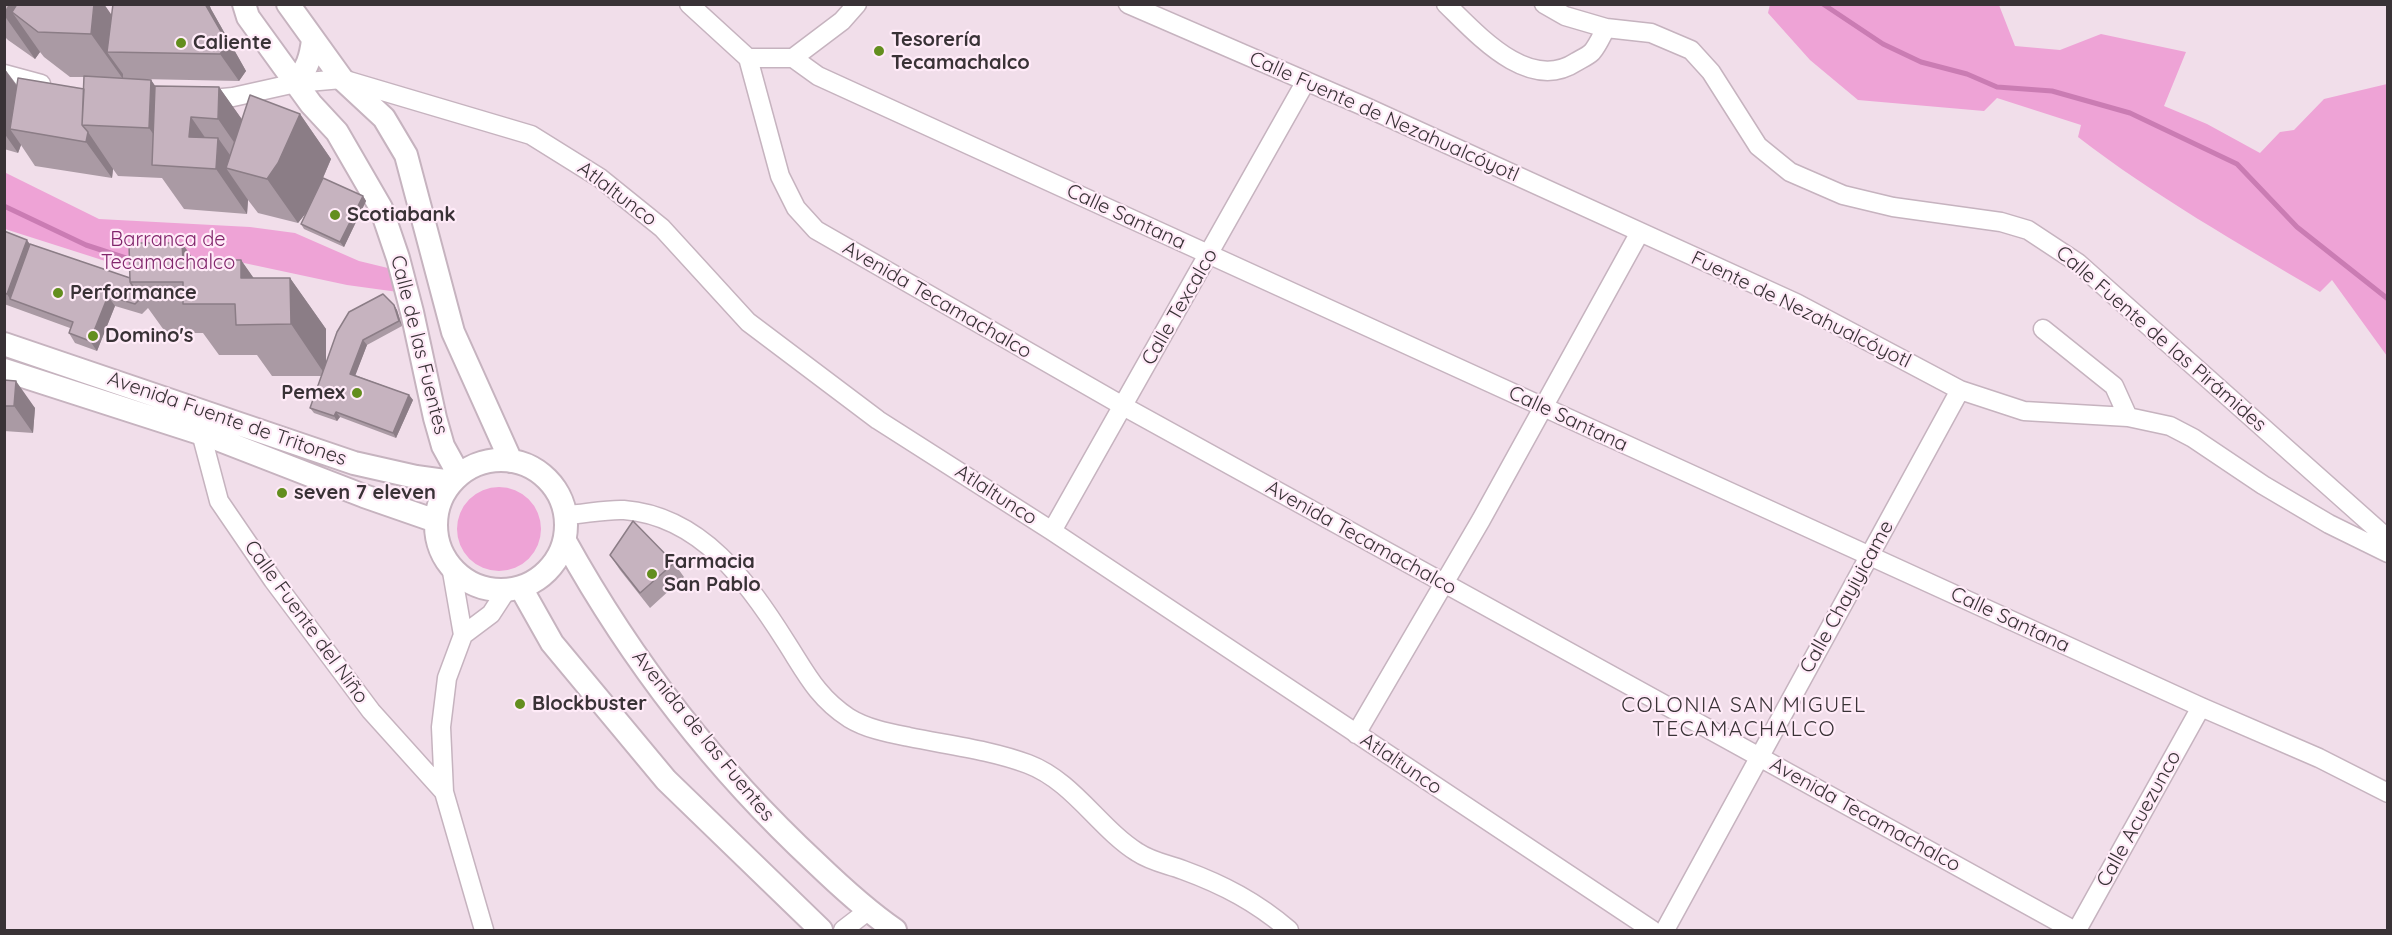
<!DOCTYPE html>
<html>
<head>
<meta charset="utf-8">
<style>
  body { margin:0 }
  #map { position:relative; width:2392px; height:935px; overflow:hidden; background:#f1deea; font-family:Quicksand,sans-serif }
  canvas { display:block }
  .frame { position:absolute; inset:0; border:6px solid #393236; pointer-events:none }
</style>
</head>
<body>
<div id="map">
<canvas width="2392" height="935"></canvas>
<div class="frame"></div>
</div>
<script>
const g = document.querySelector('canvas').getContext('2d');
g.lineJoin = 'round';
function fillPath(path, color) { g.fillStyle = color; g.fill(path, 'evenodd'); }
function stroke(path, color, width, dash) { g.strokeStyle = color; g.lineWidth = width; g.lineCap = dash ? 'butt' : 'round'; g.setLineDash(dash || []); g.stroke(path); }
function write(font, color, halo, rows, align = 'center') {
  g.font = font + ' Quicksand,sans-serif'; g.lineWidth = 4.5; g.setLineDash([]); g.textBaseline = 'middle'; g.strokeStyle = halo; g.fillStyle = color; for (const [text, x, y, turn = 0] of rows) {
    g.save(); g.translate(x, y); g.rotate((+turn || 0) * Math.PI / 180); g.textAlign = isNaN(turn) ? turn : align; if (halo) g.strokeText(text, 0, 0); g.fillText(text, 0, 0); g.restore();
  }
}
fillPath(new Path2D(`
  M 1770,4 L 1999,5 L 2015,46 L 2060,50 L 2101,34 L 2186,52 L 2164,106 L 2207,124 L 2260,153 L 2280,132 L 2294,130 L 2324,99 L 2387,84 L 2387,356 L 2332,280 L 2320,292 C 2238,243 2153,195 2078,137 L 2081,125 L 1997,98 L 1984,111 L 1858,100 L 1810,60 L 1768,13 Z
  M 4,172 L 99,219 L 250,227 L 295,233 L 359,261 L 396,270 L 398,292 L 347,285 L 230,260 L 168,281 L 5,229 Z
  M457 529a42 42 0 1 1 84 0a42 42 0 1 1-84 0Z`), '#eea3d6');
stroke(new Path2D(`
  M 1823,4 L 1883,44 L 1921,62 L 1967,74 L 1997,87 L 2052,91 L 2130,113 L 2237,164 L 2297,227 L 2388,299
  M 4,206 L 86,245 L 135,261`), '#ca7cb3', 5);
const minor = new Path2D(`
  M 689,4 L 748,58
  M 1128,4 L 1368,108 L 1796,303 L 1960,390 L 2024,411 L 2128,417 L 2170,426 L 2193,438 L 2263,485 L 2329,524 L 2388,553
  M 1446,4 C 1478,35 1529,93 1576,62 C 1581,59 1588,56 1592,52 C 1598,45 1602,35 1606,28
  M 1544,4 L 1565,16 L 1606,28 L 1651,33 L 1691,50 L 1711,72 L 1758,146 L 1790,172 L 1843,195 L 1893,207 L 2001,222 L 2028,230 L 2078,263 L 2388,539
  M 748,58 L 793,58 L 818,76 L 2201,707 L 2319,758 L 2388,793
  M 748,58 L 780,176 L 796,208 L 816,230 L 1123,406 L 2073,930
  M 793,58 L 842,21 L 857,4
  M 4,74 L 41,84
  M 202,100 L 233,97 L 296,83 L 342,79 L 531,135 L 600,178 L 662,228 L 748,322 L 878,420 L 1052,531 L 1652,930
  M 2043,329 L 2114,386 L 2128,417
  M 201,433 L 219,501 L 273,580 L 371,711 L 444,792
  M 566,515 C 584,514 607,509 624,510 C 701,516 748,582 786,642 C 806,673 817,697 849,718 C 867,729 889,733 909,737 C 948,745 991,750 1028,764 C 1073,781 1099,828 1137,852 C 1152,862 1167,864 1183,870 C 1224,885 1256,902 1289,930
  M 1052,531 L 1306,81
  M 451,566 L 463,635 L 447,678 L 441,727 L 444,792 L 484,930
  M 463,635 L 491,614 L 506,591
  M 1356,734 L 1481,520 L 1640,232
  M 843,930 L 869,910
  M 1665,930 L 1960,390
  M 2077,930 L 2201,707`);
const major = new Path2D(`
  M 244,4 L 248,17 L 311,104 L 337,132 L 381,208 L 398,258 L 412,312 L 435,418 L 443,446 L 459,475
  M 288,4 L 342,79 L 384,118 L 406,155 L 453,332 L 511,461
  M 296,83 C 307,69 311,57 313,40
  M 4,344 L 354,463 L 416,477 L 452,482
  M 4,370 L 212,437 L 364,496 L 436,521
  M436 525a65 65 0 1 1 130 0a65 65 0 1 1-130 0Z
  M 565,541 C 631,660 716,770 816,863 C 841,887 867,911 895,930
  M 521,588 L 552,643 L 666,780 L 821,930`);
stroke(minor, '#c6b3bf', 21);
stroke(major, '#c6b3bf', 26);
stroke(minor, '#fff', 18);
stroke(major, '#fff', 22);
fillPath(new Path2D(`
  M 4,4 L 112,16 L 113,4 L 209,4 L 211,9 L 246,71 L 239,81 L 141,79 L 151,80 L 155,86 L 219,87 L 242,120 L 300,114 L 331,159 L 323,178 L 363,196 L 366,201 L 344,247 L 304,229 L 301,224 L 305,214 L 298,223 L 258,213 L 248,200 L 247,214 L 184,209 L 162,178 L 118,176 L 113,169 L 112,178 L 35,166 L 21,145 L 18,153 L 4,149 L 4,68 L 17,85 L 84,89 L 84,77 L 70,77 L 44,57 L 40,52 L 35,59 L 8,40 L 4,36 Z
  M 4,231 L 30,244 L 130,278 L 194,260 L 241,260 L 253,278 L 290,278 L 326,329 L 326,363 L 394,305 L 397,310 L 402,326 L 367,345 L 355,375 L 409,395 L 413,400 L 396,438 L 340,417 L 337,421 L 314,413 L 310,408 L 322,376 L 272,376 L 257,355 L 219,355 L 203,333 L 166,333 L 148,308 L 142,314 L 115,306 L 97,351 L 75,343 L 69,333 L 70,328 L 4,304 Z
  M 4,380 L 35,408 L 33,433 L 4,431 Z
  M 610,555 L 674,563 L 684,577 L 650,608 L 620,570 Z`), '#aa9aa4');
fillPath(new Path2D(`
  M 10,4 L 54,4 L 12,12 L 40,52 L 35,59 L 4,15 L 4,14 Z
  M 94,4 L 104,4 L 127,37 L 107,52 L 123,74 L 123,79 L 91,34 Z
  M 205,4 L 209,4 L 211,9 L 246,71 L 239,81 L 220,54 Z
  M 4,68 L 31,106 L 10,129 L 21,145 L 18,153 L 4,133 Z
  M 151,80 L 187,131 L 176,166 L 149,128 Z
  M 219,87 L 251,132 L 249,164 L 218,119 Z
  M 300,114 L 331,159 L 310,208 L 298,223 L 267,179 Z
  M 191,117 L 217,155 L 218,138 L 242,172 L 226,168 L 248,200 L 247,214 L 216,169 L 189,137 Z
  M 88,132 L 113,169 L 112,178 L 86,142 Z
  M 363,196 L 366,201 L 344,247 L 340,242 Z
  M 27,240 L 37,254 L 10,299 L 7,294 Z
  M 182,243 L 218,294 L 183,260 Z
  M 241,260 L 277,311 L 241,278 Z
  M 290,278 L 326,329 L 326,376 L 291,324 Z
  M 108,296 L 115,306 L 97,351 L 90,341 Z
  M 394,305 L 397,310 L 402,326 L 399,321 Z
  M 363,340 L 367,345 L 354,379 L 350,374 Z
  M 16,381 L 35,408 L 33,433 L 14,406 Z
  M 409,395 L 413,400 L 396,438 L 393,433 Z
  M 336,412 L 340,417 L 337,421 L 334,416 Z`), '#8b7d86');
const building = new Path2D(`
  M 4,4 L 10,4 L 4,14 Z
  M 17,4 L 94,4 L 91,34 L 38,32 L 12,12 Z
  M 113,4 L 205,4 L 228,44 L 220,54 L 107,52 Z
  M 84,76 L 151,80 L 149,128 L 82,125 Z
  M 18,78 L 84,89 L 82,125 L 88,132 L 86,142 L 10,129 Z
  M 155,86 L 219,87 L 218,119 L 191,117 L 189,137 L 218,138 L 216,169 L 152,165 Z
  M 250,95 L 300,114 L 278,163 L 267,179 L 226,168 Z
  M 323,178 L 363,196 L 340,242 L 301,224 Z
  M 4,231 L 27,240 L 7,294 L 4,293 Z
  M 129,243 L 182,243 L 183,260 L 241,260 L 241,278 L 290,278 L 291,324 L 236,325 L 235,304 L 183,304 L 183,282 L 130,282 Z
  M 30,244 L 130,278 L 130,282 L 141,298 L 135,304 L 108,296 L 90,341 L 69,333 L 73,322 L 10,299 Z
  M 383,294 L 394,305 L 399,321 L 363,340 L 350,374 L 409,395 L 393,433 L 336,412 L 334,416 L 310,408 L 337,332 L 349,312 Z
  M 4,380 L 16,381 L 14,406 L 4,406 Z
  M 633,521 L 674,563 L 640,593 L 610,555 Z`);
fillPath(building, '#c6b3bf');
stroke(building, '#8b7d86', 1.5);
for (const [x, y, r, color] of [
  [181,43,6,"#638e1e"],
  [879,51,6,"#638e1e"],
  [335,215,6,"#638e1e"],
  [58,293,6,"#638e1e"],
  [93,336,6,"#638e1e"],
  [357,393,6,"#638e1e"],
  [282,493,6,"#638e1e"],
  [652,574,6,"#638e1e"],
  [520,704,6,"#638e1e"]
]) { const dot = new Path2D(); dot.arc(x, y, r, 0, 2 * Math.PI); g.fillStyle = color; g.fill(dot); stroke(dot, '#ffebf8', 2); }
write('bold 20px', '#393236', '#ffebf8', [
  ["Tesorería",891,40],
  ["Tecamachalco",891,63],
  ["Caliente",193,43],
  ["Scotiabank",347,215],
  ["Performance",70,293],
  ["Domino's",105,336],
  ["Pemex",345,393,"right"],
  ["seven 7 eleven",294,493],
  ["Farmacia",664,562],
  ["San Pablo",664,585],
  ["Blockbuster",532,704]
], 'left');
write('20px', '#393236', '#ffebf8', [
  ["Calle Fuente de Nezahualcóyotl",1384,117,24],
  ["Atlaltunco",617,194,37],
  ["Calle Santana",1126,217,25],
  ["Avenida Tecamachalco",937,300,30],
  ["Calle Texcalco",1180,307,-60],
  ["Fuente de Nezahualcóyotl",1801,310,26],
  ["Calle Fuente de las Pirámides",2161,339,41],
  ["Calle de las Fuentes",419,345,76],
  ["Avenida Fuente de Tritones",227,419,19],
  ["Calle Santana",1568,419,25],
  ["Atlaltunco",996,495,33],
  ["Avenida Tecamachalco",1361,538,29],
  ["Calle Chayiyicame",1847,597,-61],
  ["Calle Santana",2010,620,25],
  ["Calle Fuente del Niño",306,622,54],
  ["Avenida de las Fuentes",703,736,51],
  ["Atlaltunco",1401,764,34],
  ["Avenida Tecamachalco",1865,815,29],
  ["Calle Acuezunco",2139,819,-61]
]);
write('20px', '#81256b', '#ffebf8', [
  ["Barranca de",168,240],
  ["Tecamachalco",168,263]
]);
g.letterSpacing = '1.5px';
write('21px', '#393236', '#ffebf8', [
  ["COLONIA SAN MIGUEL",1744,706],
  ["TECAMACHALCO",1744,730]
]);
g.letterSpacing = '0px';
</script>
</body>
</html>
